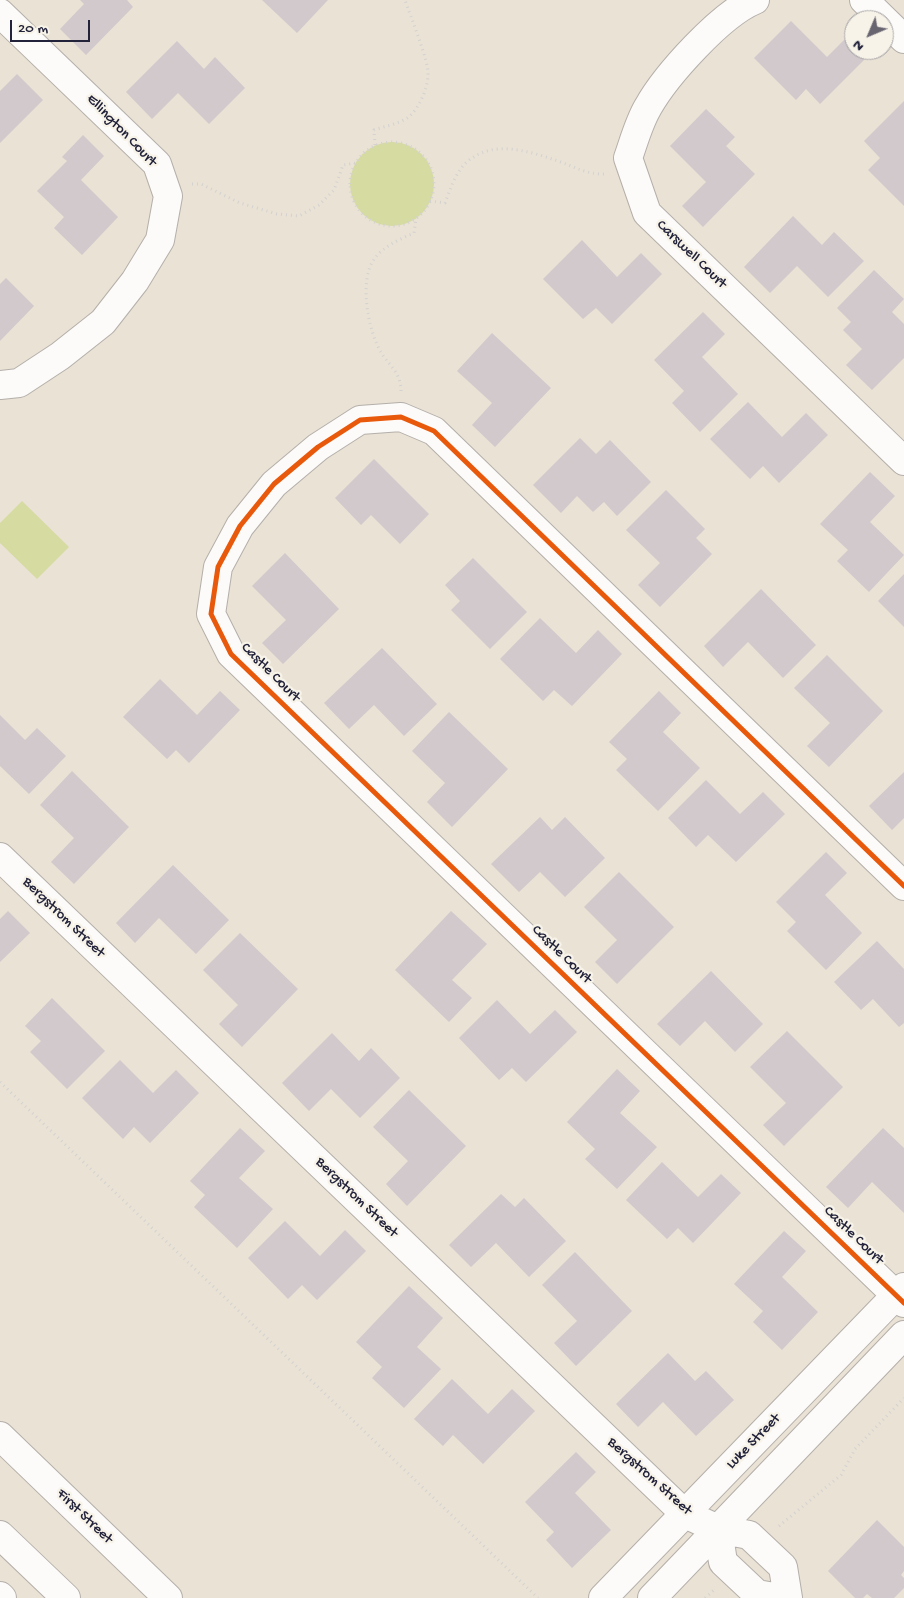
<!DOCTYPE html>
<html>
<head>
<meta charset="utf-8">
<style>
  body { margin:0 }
  #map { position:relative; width:904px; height:1598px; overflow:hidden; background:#e9e2d5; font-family:"Gochi Hand",sans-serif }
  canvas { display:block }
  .north { position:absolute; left:844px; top:10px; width:50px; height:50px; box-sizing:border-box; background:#f7f3e8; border:1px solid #a29fa3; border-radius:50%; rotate:225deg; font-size:14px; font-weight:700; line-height:20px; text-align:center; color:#22223b }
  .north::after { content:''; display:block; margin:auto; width:18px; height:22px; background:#686571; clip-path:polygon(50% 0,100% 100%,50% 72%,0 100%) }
  .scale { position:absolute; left:10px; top:20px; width:80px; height:22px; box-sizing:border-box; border:2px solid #22223b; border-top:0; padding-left:6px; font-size:15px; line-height:18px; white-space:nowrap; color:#22223b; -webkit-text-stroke:4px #f7f3e8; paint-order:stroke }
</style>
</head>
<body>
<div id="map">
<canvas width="904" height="1598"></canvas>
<div class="north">N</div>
<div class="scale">20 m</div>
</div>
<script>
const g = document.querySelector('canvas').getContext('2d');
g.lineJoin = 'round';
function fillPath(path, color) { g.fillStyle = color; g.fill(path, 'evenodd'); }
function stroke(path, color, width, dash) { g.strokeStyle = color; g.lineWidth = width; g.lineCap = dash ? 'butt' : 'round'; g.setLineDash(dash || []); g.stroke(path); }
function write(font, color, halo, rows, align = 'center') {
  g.font = font + ' "Gochi Hand",sans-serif'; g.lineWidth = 4.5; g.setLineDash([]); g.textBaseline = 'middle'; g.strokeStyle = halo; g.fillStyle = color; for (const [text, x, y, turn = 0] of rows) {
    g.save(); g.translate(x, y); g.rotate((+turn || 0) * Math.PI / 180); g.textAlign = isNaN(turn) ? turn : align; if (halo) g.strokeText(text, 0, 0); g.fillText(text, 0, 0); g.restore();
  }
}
fillPath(new Path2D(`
  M350 184a42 42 0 1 1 84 0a42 42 0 1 1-84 0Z
  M 22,501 L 69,547 L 37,579 L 0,543 L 0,523 Z`), '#d5dba1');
fillPath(new Path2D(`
  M 80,0 L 127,0 L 133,7 L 86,55 L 60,29 L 84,4 Z
  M 262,0 L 328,0 L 297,33 Z
  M 791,21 L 827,57 L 850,34 L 854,38 L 854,50 L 866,50 L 870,54 L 820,104 L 806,89 L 796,100 L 754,58 Z
  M 177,41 L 204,69 L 215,57 L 245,88 L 209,124 L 178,93 L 152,119 L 126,92 Z
  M 17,74 L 43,100 L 0,143 L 0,91 Z
  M 904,101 L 904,206 L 868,170 L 880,158 L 864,141 Z
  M 706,109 L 735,137 L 726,146 L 755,174 L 703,227 L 682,206 L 706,182 L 670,146 Z
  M 83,135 L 104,156 L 81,180 L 118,217 L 82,255 L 54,228 L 64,217 L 37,191 L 67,161 L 62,157 Z
  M 793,216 L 822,245 L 834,232 L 864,261 L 828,297 L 797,266 L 770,293 L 744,267 Z
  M 582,240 L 617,277 L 641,253 L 662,274 L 612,324 L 596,308 L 583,319 L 543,279 Z
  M 874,270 L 904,299 L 892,312 L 904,324 L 904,358 L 872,390 L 846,365 L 862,349 L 843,330 L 851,322 L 837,308 Z
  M 6,278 L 34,306 L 0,341 L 0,284 Z
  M 703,312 L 725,334 L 702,357 L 738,394 L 700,432 L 672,403 L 684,391 L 654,360 Z
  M 492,333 L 551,388 L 495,447 L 472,425 L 492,403 L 457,371 Z
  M 748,402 L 782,437 L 806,413 L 828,435 L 779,483 L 763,466 L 750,479 L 710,439 Z
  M 580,438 L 596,454 L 610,440 L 651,482 L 617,516 L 604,502 L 593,512 L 577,496 L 561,513 L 533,485 Z
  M 374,459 L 429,514 L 400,544 L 371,515 L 361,525 L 335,498 Z
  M 870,472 L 895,496 L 870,522 L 904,555 L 869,592 L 837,561 L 848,550 L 820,524 Z
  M 666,490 L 705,529 L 696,538 L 712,554 L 660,607 L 638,585 L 660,563 L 626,530 Z
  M 285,553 L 339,609 L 283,664 L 262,643 L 286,620 L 252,586 Z
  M 473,558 L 527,612 L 490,649 L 451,610 L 460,601 L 445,585 Z
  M 904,574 L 904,627 L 878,601 Z
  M 761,589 L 816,645 L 783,678 L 748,642 L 723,667 L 704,646 Z
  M 540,618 L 576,653 L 598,630 L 622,654 L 572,706 L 554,690 L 543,701 L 500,659 Z
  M 382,648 L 437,704 L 404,736 L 374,705 L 349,729 L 324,703 Z
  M 827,655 L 883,711 L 829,767 L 807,746 L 830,723 L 794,688 Z
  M 160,679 L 197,715 L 220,691 L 240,710 L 189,763 L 176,750 L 167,759 L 123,717 Z
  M 659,691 L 681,713 L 663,732 L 700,768 L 658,811 L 616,770 L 627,759 L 609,742 Z
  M 449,712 L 508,769 L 452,827 L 427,802 L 445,783 L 412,751 Z
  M 0,715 L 25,740 L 37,728 L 66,756 L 29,794 L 0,766 Z
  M 72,771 L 129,827 L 74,884 L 51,862 L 74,838 L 40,805 Z
  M 904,772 L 904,818 L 892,830 L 869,806 Z
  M 706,780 L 740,814 L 763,792 L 785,814 L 736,862 L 708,835 L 696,847 L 668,818 Z
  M 540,817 L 552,830 L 565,817 L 605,858 L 565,897 L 540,872 L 519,892 L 491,864 Z
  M 826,852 L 847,873 L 825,895 L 862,933 L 826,970 L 787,931 L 796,922 L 776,902 Z
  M 173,865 L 229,920 L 196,954 L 159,918 L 135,943 L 116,923 Z
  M 619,872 L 674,927 L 617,984 L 595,962 L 617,940 L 584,907 Z
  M 8,911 L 30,933 L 0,962 L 0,919 Z
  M 451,911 L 487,944 L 452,980 L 472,998 L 449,1022 L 395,970 Z
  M 240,933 L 298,989 L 242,1047 L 219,1024 L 238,1005 L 203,970 Z
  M 877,941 L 904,969 L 904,1023 L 899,1027 L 873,999 L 861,1010 L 834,982 Z
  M 711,971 L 763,1024 L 735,1052 L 705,1021 L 680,1046 L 657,1024 Z
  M 52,998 L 105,1051 L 67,1089 L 30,1052 L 41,1041 L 25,1026 Z
  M 497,1000 L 530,1034 L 555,1010 L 577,1032 L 526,1082 L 512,1068 L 499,1080 L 459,1038 Z
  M 787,1031 L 843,1087 L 784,1146 L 763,1125 L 786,1103 L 750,1067 Z
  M 332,1033 L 359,1061 L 371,1048 L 400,1078 L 360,1118 L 331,1089 L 309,1111 L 282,1083 Z
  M 120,1060 L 153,1093 L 176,1070 L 199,1093 L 150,1143 L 134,1127 L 123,1139 L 82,1098 Z
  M 617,1069 L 640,1091 L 620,1113 L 657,1147 L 617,1189 L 585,1159 L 595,1149 L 567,1122 Z
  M 409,1090 L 466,1146 L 407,1206 L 386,1184 L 408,1161 L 373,1127 Z
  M 240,1128 L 265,1151 L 239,1178 L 273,1209 L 237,1248 L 194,1207 L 205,1195 L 190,1181 Z
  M 883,1128 L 904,1148 L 904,1213 L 872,1182 L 848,1208 L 826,1187 Z
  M 662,1162 L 698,1197 L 721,1174 L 741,1193 L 693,1243 L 678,1228 L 667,1239 L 626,1200 Z
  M 501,1194 L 515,1207 L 524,1198 L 566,1241 L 529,1277 L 496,1243 L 471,1267 L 449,1245 Z
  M 285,1221 L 320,1256 L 345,1230 L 366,1251 L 317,1300 L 302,1285 L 288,1299 L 248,1258 Z
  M 784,1231 L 806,1251 L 782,1277 L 818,1312 L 782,1350 L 753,1322 L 763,1311 L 734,1284 Z
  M 575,1252 L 632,1311 L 576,1366 L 554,1343 L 577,1321 L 542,1285 Z
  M 409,1286 L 443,1318 L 417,1347 L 441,1369 L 404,1408 L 372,1378 L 382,1367 L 356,1342 Z
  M 668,1353 L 695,1381 L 706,1371 L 734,1400 L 696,1436 L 663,1402 L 638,1427 L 616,1404 Z
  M 452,1379 L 488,1414 L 512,1389 L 535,1411 L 483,1464 L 453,1435 L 443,1446 L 414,1419 Z
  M 576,1452 L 596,1472 L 575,1493 L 611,1530 L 572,1568 L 546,1540 L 554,1532 L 525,1502 Z
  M 877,1520 L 904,1547 L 904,1571 L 901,1575 L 904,1578 L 904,1588 L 894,1598 L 872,1598 L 867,1594 L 863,1598 L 855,1598 L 828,1571 Z`), '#d1c9cc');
const minor = new Path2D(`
  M 755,0 C 721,14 666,75 648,107 C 639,122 634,141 628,158 L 647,213 L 904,461
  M 864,0 L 904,39
  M 0,13 L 157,164 L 168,196 L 160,240 L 135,281 L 103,322 L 60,356 L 19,383 L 0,385
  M 0,857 L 685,1514 L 718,1529 L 749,1535 L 783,1567 L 788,1598
  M 904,886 L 434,431 L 401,417 L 360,420 L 318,447 L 274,484 L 240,526 L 218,567 L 211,614 L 231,654 L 904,1303
  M 0,1436 L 168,1598
  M 718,1529 L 723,1562 L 757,1594 L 780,1598
  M 603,1598 L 904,1287
  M 652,1598 L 904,1335`);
const tertiary = new Path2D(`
  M 0,1535 L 66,1598
  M 0,1596 L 2,1598`);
stroke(minor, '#b4afaa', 30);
stroke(tertiary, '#b4afaa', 30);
stroke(new Path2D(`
  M350 184a42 42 0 1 1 84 0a42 42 0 1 1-84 0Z
  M 375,145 L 374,130 C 385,126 400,124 410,116 C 420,106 428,88 428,74 C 429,62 410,15 405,0
  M 192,184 L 201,184 L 240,203 L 277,214 L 299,216 L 319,205 L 334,190 L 343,165 L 356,163
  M 430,201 L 445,203 C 450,190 456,171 467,162 C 493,139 528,151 558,161 C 575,167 588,175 606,174
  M 401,391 C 401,374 391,367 382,354 C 368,332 358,279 375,258 C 384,246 400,239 414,233 L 416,219
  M 0,1082 L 538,1598
  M 779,1526 L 841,1475 L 855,1449 L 904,1398
  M 705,1598 L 714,1590`), '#d3d2d0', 3, [1, 4]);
stroke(minor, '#fcfbf9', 28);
stroke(tertiary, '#fcfbf9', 28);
stroke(new Path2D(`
  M 904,886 L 434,431 L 401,417 L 360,420 L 318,447 L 274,484 L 240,526 L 218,567 L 211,614 L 231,654 L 904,1303`), '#e8590c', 5);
write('15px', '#22223b', '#f7f3e8', [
  ["Ellington Court",121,131,46],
  ["Carswell Court",691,255,44],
  ["Castle Court",270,673,45],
  ["Bergstrom Street",63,918,44],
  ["Castle Court",561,955,44],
  ["Bergstrom Street",356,1198,44],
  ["Castle Court",853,1236,44],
  ["Luke Street",754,1442,-46],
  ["Bergstrom Street",649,1477,42],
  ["First Street",84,1517,44]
]);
</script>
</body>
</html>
